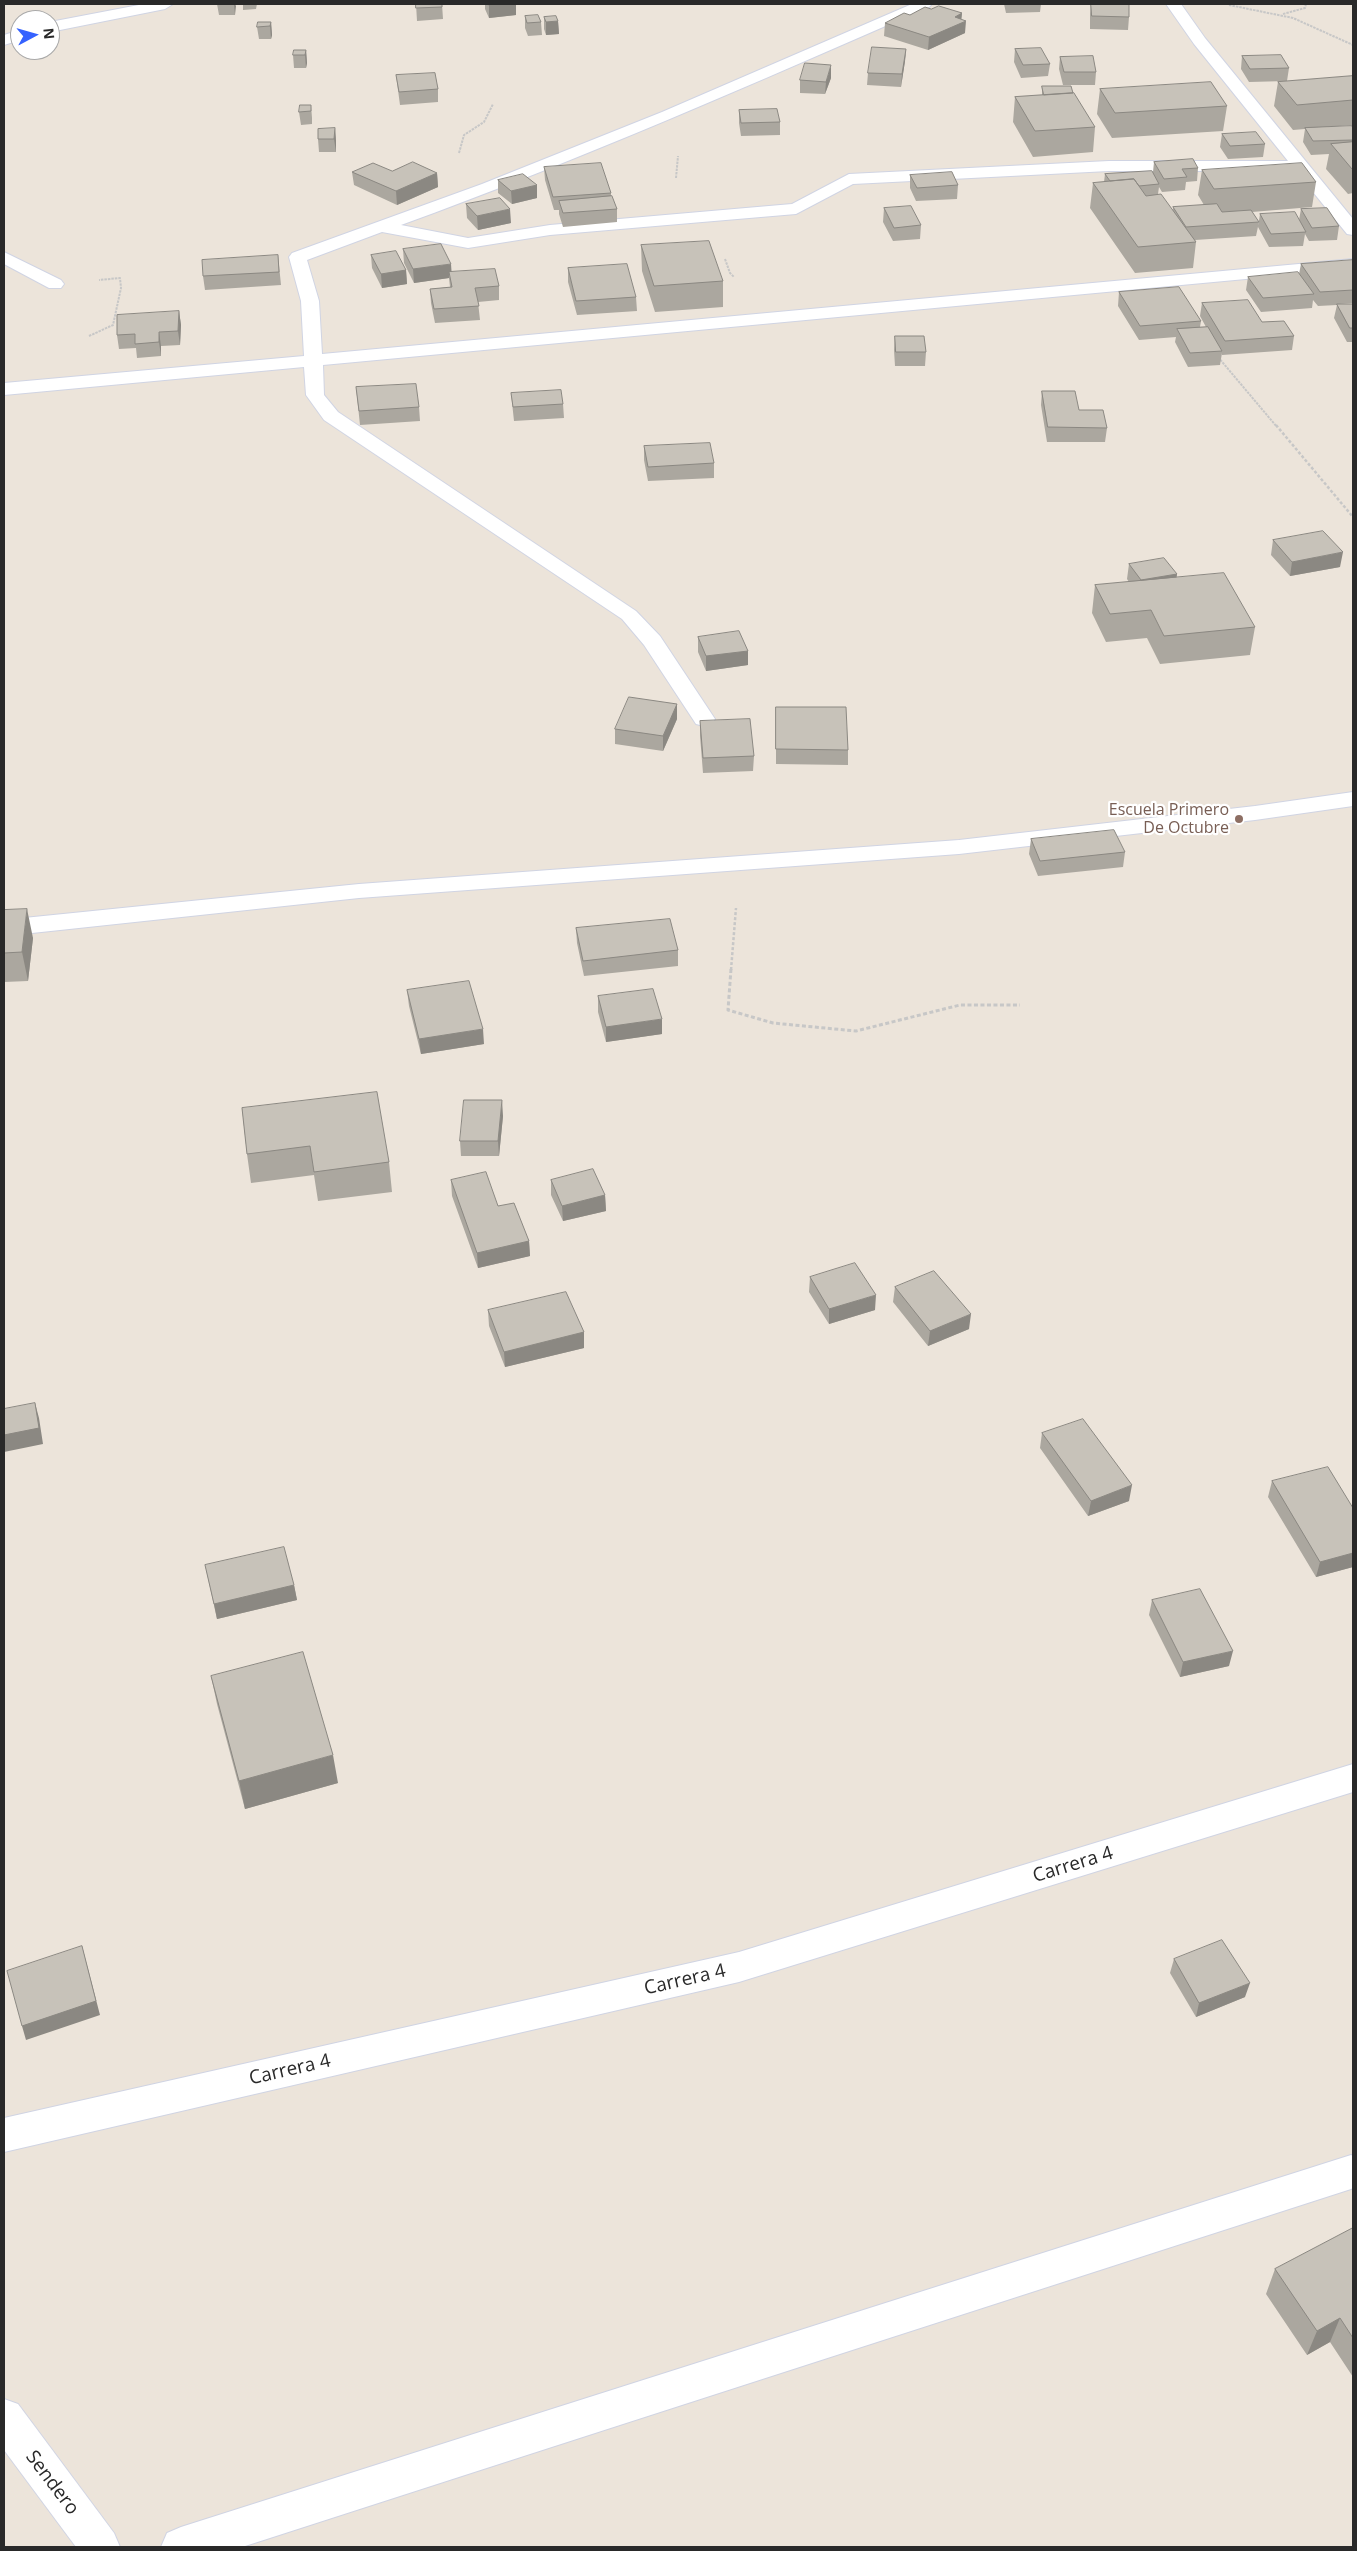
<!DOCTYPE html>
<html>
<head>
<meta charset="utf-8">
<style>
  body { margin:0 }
  #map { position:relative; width:1357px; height:2551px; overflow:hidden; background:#ece4da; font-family:"Open Sans",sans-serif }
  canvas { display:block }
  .frame { position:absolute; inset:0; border:5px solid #292929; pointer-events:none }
  .north { position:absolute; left:10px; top:10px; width:50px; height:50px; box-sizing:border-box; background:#fff; border:1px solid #a9a9a9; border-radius:50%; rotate:84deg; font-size:14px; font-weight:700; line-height:20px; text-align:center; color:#292929 }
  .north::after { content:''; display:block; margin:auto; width:18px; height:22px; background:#3562ff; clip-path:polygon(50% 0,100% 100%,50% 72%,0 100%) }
</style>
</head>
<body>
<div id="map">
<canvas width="1357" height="2551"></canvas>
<div class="frame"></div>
<div class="north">N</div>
</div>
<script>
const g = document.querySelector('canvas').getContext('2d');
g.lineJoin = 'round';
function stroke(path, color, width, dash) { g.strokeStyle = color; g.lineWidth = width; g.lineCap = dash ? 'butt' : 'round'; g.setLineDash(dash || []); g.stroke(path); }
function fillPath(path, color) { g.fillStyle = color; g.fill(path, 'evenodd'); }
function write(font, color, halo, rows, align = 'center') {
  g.font = font + ' "Open Sans",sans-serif'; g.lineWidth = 4.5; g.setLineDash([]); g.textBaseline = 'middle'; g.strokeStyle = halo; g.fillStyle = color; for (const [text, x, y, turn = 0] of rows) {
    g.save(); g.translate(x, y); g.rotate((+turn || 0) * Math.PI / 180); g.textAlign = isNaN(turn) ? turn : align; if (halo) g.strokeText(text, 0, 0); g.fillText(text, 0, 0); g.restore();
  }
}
const minor = new Path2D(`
  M 144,4 L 173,4 L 165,9 L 50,32 L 50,22 Z
  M 912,4 L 932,4 L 929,7 C 755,83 580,160 401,225 L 468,238 L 550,225 L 792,204 L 849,174 L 1109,161 L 1288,161 L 1194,44 L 1166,4 L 1181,4 L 1205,38 L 1353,219 L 1353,235 L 1347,234 L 1296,171 L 1109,171 L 853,184 L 796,214 L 550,235 L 468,248 L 382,232 L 307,260 L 319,301 L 322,354 L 1353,259 L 1353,269 L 323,365 L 324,395 L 338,412 L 636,611 L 660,636 L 715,719 L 712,724 L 704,726 L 696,724 L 644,645 L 622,619 L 324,420 L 306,395 L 304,367 L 4,395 L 4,383 L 304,356 L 301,301 L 289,257 L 292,253 L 482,184 L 662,112 Z
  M 20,30 L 20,40 L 4,45 L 4,35 Z
  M 4,252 L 61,280 L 64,284 L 61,288 L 49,288 L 4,264 Z
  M 1353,792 L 1353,806 L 1255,820 L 959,854 L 359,898 L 4,936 L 4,920 L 359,884 L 959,840 L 1255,806 Z
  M 1353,1764 L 1353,1792 L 739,1982 L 4,2152 L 4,2118 L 739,1952 Z
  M 1351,2155 L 1353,2156 L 1353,2188 L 1351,2189 L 242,2547 L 161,2547 L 167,2533 L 181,2527 Z`);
const secondary = new Path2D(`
  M 4,2399 L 18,2404 L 114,2533 L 120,2547 L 76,2547 L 4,2450 Z`);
stroke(minor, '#d0d4e3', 2);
stroke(secondary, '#d0d4e3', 2);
stroke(new Path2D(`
  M 1229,5 L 1293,18 L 1353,45
  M 1283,14 L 1305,8 L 1306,4
  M 459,153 L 464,135 L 484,122 L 493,104
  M 676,178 L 678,156
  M 725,259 L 730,273 L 734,277
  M 89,336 L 113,325 L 121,288 L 120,278 L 99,280
  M 1218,357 L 1277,427`), '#c7c7c7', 2, [2.5, 1]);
stroke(new Path2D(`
  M 1276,425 L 1353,517
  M 731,970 L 736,908`), '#c7c7c7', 2.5, [3, 2]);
stroke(new Path2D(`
  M 731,969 L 728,1010 L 773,1023 L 856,1031 L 960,1005 L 1020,1005`), '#c7c7c7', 3, [4, 2.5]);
fillPath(minor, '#fff');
fillPath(secondary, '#fff');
fillPath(new Path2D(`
  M 217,4 L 235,4 L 235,15 L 219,15 Z
  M 243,4 L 257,4 L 256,9 L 243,10 Z
  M 416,4 L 442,4 L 443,19 L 417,21 Z
  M 485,4 L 516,4 L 516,15 L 489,18 L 485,9 Z
  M 1004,4 L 1007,4 L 1007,5 L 1007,4 L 1041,4 L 1040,12 L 1006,13 Z
  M 1091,4 L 1129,4 L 1129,17 L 1128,30 L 1090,29 L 1090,14 Z
  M 931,9 L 962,13 L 961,19 L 965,33 L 928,50 L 884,36 L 885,23 L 910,15 Z
  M 525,16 L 541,22 L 542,35 L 528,36 L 525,28 Z
  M 544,17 L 558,21 L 559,34 L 546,35 L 544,29 Z
  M 271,22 L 272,35 L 271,39 L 259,39 L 257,27 Z
  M 906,49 L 905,61 L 901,87 L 867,85 L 868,73 Z
  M 1015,49 L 1050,64 L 1048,76 L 1021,78 L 1014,62 Z
  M 306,50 L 307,63 L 306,68 L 294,68 L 293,55 Z
  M 1242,56 L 1289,68 L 1287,81 L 1249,82 L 1241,69 Z
  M 1060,57 L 1096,72 L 1095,85 L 1063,85 L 1059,69 Z
  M 396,75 L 438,89 L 438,102 L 400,105 Z
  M 1353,76 L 1353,125 L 1315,128 L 1353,129 L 1353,193 L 1348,194 L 1326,169 L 1329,154 L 1311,155 L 1303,142 L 1305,129 L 1293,130 L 1274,106 L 1278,82 Z
  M 831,78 L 825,94 L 800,93 L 800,80 Z
  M 1042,86 L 1073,93 L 1095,127 L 1093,152 L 1033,157 L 1013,122 L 1015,97 L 1042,95 Z
  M 1100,89 L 1227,106 L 1223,131 L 1112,138 L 1097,114 Z
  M 311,105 L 312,118 L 312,124 L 301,125 L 299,112 Z
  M 739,110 L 780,122 L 780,135 L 741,136 L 739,123 Z
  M 335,128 L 336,141 L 336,152 L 319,152 L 318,139 Z
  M 1222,134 L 1265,144 L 1263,157 L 1228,159 L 1220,147 Z
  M 1154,162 L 1198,168 L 1197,181 L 1186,182 L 1185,190 L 1162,192 L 1159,187 L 1158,194 L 1173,210 L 1173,207 L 1204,205 L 1198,195 L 1202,170 L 1316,182 L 1312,207 L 1252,212 L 1259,222 L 1256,236 L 1195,240 L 1196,242 L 1193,268 L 1135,273 L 1090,208 L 1093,183 L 1104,182 L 1105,174 L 1153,172 Z
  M 544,167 L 611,193 L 611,196 L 617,209 L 617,222 L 563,227 L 559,214 L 559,210 L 554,210 L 545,180 Z
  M 392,171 L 437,173 L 438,187 L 397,205 L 354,185 L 352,172 Z
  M 910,175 L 958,185 L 957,199 L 916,201 L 910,188 Z
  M 498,180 L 537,185 L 537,198 L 512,204 L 498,193 Z
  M 466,204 L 511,223 L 478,230 L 467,218 Z
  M 884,208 L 921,225 L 920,239 L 893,241 L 883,222 Z
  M 1301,209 L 1339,226 L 1337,240 L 1309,241 L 1305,234 L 1303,246 L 1269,247 L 1258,227 L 1260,214 L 1299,220 Z
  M 641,245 L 723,281 L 723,307 L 655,312 L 642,271 Z
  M 403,249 L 451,272 L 499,286 L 499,300 L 478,302 L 480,320 L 435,323 L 431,303 L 430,289 L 450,287 L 449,278 L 414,283 L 404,263 Z
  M 278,255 L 281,285 L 205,290 L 203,276 Z
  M 371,255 L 406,270 L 407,284 L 382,288 L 372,268 Z
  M 1353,260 L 1353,303 L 1339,304 L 1353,304 L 1353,342 L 1347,342 L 1334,318 L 1337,305 L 1318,306 L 1313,300 L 1312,308 L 1261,312 L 1246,290 L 1248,277 L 1299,274 L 1301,264 Z
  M 568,268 L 636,297 L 637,311 L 577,315 L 568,282 Z
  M 1119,292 L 1201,321 L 1200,327 L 1206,327 L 1200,316 L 1202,303 L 1262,322 L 1294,336 L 1292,350 L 1222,355 L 1222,353 L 1220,365 L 1188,367 L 1175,342 L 1176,337 L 1139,340 L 1118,306 Z
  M 179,311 L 181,325 L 180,345 L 161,346 L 161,356 L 137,358 L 136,348 L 119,349 L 117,335 Z
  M 895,336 L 926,352 L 925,366 L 895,366 L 894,350 Z
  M 356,387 L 419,407 L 420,421 L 360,425 Z
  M 1042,391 L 1079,410 L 1107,428 L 1105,442 L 1047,442 L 1041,405 Z
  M 511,393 L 563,404 L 564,418 L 514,421 Z
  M 644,446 L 714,463 L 714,478 L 648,481 L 644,460 Z
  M 1273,540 L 1340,567 L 1290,576 L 1271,555 Z
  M 1129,564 L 1177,574 L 1176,578 L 1255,627 L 1250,655 L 1160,664 L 1147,638 L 1106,642 L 1092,613 L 1095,585 L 1129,582 L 1127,579 Z
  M 698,637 L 748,651 L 748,665 L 706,671 L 698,652 Z
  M 677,704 L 677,719 L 663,751 L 615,744 L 615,729 Z
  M 776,707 L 848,750 L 848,765 L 776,764 Z
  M 700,721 L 754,756 L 753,771 L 703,773 L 700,736 Z
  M 1031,839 L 1125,852 L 1123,867 L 1038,876 L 1029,854 Z
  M 4,910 L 33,938 L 28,981 L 4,982 Z
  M 576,928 L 678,950 L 678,966 L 584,976 L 577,943 Z
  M 407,990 L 484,1044 L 421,1054 L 409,1006 Z
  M 598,996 L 662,1034 L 606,1042 L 598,1012 Z
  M 242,1108 L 389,1162 L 392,1192 L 318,1201 L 314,1175 L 251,1183 L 247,1154 Z
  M 503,1116 L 499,1156 L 461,1156 L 460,1141 Z
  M 451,1180 L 498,1206 L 529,1241 L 530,1256 L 478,1268 L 452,1196 Z
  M 551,1180 L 605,1195 L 606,1211 L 563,1221 L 551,1195 Z
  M 810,1277 L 875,1310 L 829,1324 L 809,1292 Z
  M 895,1287 L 969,1329 L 928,1346 L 893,1302 Z
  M 488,1310 L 584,1332 L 584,1348 L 505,1367 L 489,1326 Z
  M 1042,1433 L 1129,1501 L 1088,1516 L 1040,1448 Z
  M 1272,1481 L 1353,1508 L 1353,1567 L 1316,1577 L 1268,1497 Z
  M 205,1565 L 294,1585 L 297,1600 L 217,1619 Z
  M 1152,1600 L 1229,1666 L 1180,1677 L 1149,1615 Z
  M 211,1676 L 338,1783 L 245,1809 L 217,1704 Z
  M 1174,1959 L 1245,1997 L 1196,2017 L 1170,1973 Z
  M 1353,2228 L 1353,2377 L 1330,2342 L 1307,2355 L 1266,2294 L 1275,2269 Z`), '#aba79f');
fillPath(new Path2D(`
  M 234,4 L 235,4 L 236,6 L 235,15 Z
  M 505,4 L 516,4 L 516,15 L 489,18 L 489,5 Z
  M 962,13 L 961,23 L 966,21 L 965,33 L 928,50 L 929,37 L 955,17 Z
  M 558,21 L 559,34 L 546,35 L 546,22 Z
  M 271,22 L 272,35 L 271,39 L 270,26 Z
  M 906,49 L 905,61 L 901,87 L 902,74 Z
  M 306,50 L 307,63 L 306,68 L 305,55 Z
  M 831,65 L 831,78 L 825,94 L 826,82 Z
  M 335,128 L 336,141 L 336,152 L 334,139 Z
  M 437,173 L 438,187 L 397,205 L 396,191 Z
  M 537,185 L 537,198 L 512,204 L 511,191 Z
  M 510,209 L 511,223 L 478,230 L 477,216 Z
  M 451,264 L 452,278 L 449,272 L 449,278 L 414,283 L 413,269 Z
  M 406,270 L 407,284 L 382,288 L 381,274 Z
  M 179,311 L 181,325 L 180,345 L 178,331 Z
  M 159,332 L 161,346 L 161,356 L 159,342 Z
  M 1343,552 L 1340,567 L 1290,576 L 1292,562 Z
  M 1177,574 L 1175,588 L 1139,594 L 1141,580 Z
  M 748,651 L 748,665 L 706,671 L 706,656 Z
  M 677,704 L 677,719 L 663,751 L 663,736 Z
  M 27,909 L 33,938 L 28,981 L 22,952 Z
  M 662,1019 L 662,1034 L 606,1042 L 606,1027 Z
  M 483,1029 L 484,1044 L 421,1054 L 419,1039 Z
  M 502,1100 L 503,1116 L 499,1156 L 498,1141 Z
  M 605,1195 L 606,1211 L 563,1221 L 562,1206 Z
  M 529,1241 L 530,1256 L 478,1268 L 477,1253 Z
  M 876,1295 L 875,1310 L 829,1324 L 829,1309 Z
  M 971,1314 L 969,1329 L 928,1346 L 930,1331 Z
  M 584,1332 L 584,1348 L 505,1367 L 504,1352 Z
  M 35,1403 L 39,1418 L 43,1444 L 4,1452 L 4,1435 Z
  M 1132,1485 L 1129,1501 L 1088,1516 L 1091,1501 Z
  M 1353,1553 L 1353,1567 L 1316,1577 L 1320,1562 Z
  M 294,1585 L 297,1600 L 217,1619 L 214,1604 Z
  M 1233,1651 L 1229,1666 L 1180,1677 L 1183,1662 Z
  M 333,1755 L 338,1783 L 245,1809 L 239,1781 Z
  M 82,1946 L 100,2015 L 26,2040 L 22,2026 Z
  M 1250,1983 L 1245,1997 L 1196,2017 L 1199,2003 Z
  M 1340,2318 L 1330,2342 L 1307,2355 L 1317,2331 Z`), '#8b8882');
const building = new Path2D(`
  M 416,4 L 442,4 L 442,7 L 416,8 Z
  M 488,4 L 505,4 L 489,5 Z
  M 1091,4 L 1129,4 L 1129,17 L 1092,16 Z
  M 939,6 L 962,13 L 955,17 L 966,21 L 929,37 L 885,23 L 904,13 L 910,15 L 925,7 L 931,9 Z
  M 538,15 L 541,22 L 527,23 L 525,16 Z
  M 556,16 L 558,21 L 546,22 L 544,17 Z
  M 258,22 L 271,22 L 270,26 L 257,27 Z
  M 872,47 L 906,49 L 902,74 L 868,73 Z
  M 1041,48 L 1050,64 L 1023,65 L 1015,49 Z
  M 294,50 L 306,50 L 305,55 L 293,55 Z
  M 1281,55 L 1289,68 L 1250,69 L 1242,56 Z
  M 1093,56 L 1096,72 L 1064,72 L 1060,57 Z
  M 805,63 L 831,65 L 826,82 L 800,80 Z
  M 435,73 L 438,89 L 399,92 L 396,75 Z
  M 1353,76 L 1353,100 L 1297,105 L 1278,82 Z
  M 1211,82 L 1227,106 L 1115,113 L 1100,89 Z
  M 1042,86 L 1071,86 L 1073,93 L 1044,95 Z
  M 1074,93 L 1095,127 L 1035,131 L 1015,97 Z
  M 300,105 L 311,105 L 311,111 L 299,112 Z
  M 777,109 L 780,122 L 741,123 L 739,110 Z
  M 1352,126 L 1353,129 L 1353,140 L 1313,141 L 1305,128 Z
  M 335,128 L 334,139 L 318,139 L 318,129 Z
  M 1256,132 L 1265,144 L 1230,146 L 1222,134 Z
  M 1353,142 L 1353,168 L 1352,169 L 1331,144 Z
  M 1193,159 L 1198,168 L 1182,169 L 1187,177 L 1164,179 L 1154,162 Z
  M 413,162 L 437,173 L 396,191 L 352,172 L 373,163 L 392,171 Z
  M 601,163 L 611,193 L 553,197 L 544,167 Z
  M 1302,163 L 1316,182 L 1214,189 L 1202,170 Z
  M 1152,171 L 1159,184 L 1139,186 L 1134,179 L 1110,181 L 1105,174 Z
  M 952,172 L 958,185 L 917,188 L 910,175 Z
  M 523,174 L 537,185 L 511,191 L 498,180 Z
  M 1134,179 L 1146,196 L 1161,194 L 1196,242 L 1138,247 L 1093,183 Z
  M 612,196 L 617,209 L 563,213 L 559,201 Z
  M 500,198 L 510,209 L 477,216 L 466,204 Z
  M 1217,204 L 1222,212 L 1251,210 L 1259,222 L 1186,227 L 1173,207 Z
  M 911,206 L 921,225 L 894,228 L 884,208 Z
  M 1327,208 L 1339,226 L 1312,228 L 1301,209 Z
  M 1295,212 L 1306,232 L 1271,234 L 1260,214 Z
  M 709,241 L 723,281 L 654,286 L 641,245 Z
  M 441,244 L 451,264 L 413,269 L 403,249 Z
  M 396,251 L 406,270 L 381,274 L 371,255 Z
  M 278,255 L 279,272 L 203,276 L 202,260 Z
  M 1353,260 L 1353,290 L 1320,292 L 1301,264 Z
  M 627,264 L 636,297 L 576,301 L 568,268 Z
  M 495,269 L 499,286 L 475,288 L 479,306 L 434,309 L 430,289 L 452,287 L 449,272 Z
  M 1298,272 L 1314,294 L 1263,298 L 1248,277 Z
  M 1179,287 L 1201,321 L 1140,326 L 1119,292 Z
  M 1248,300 L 1262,322 L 1284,321 L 1294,336 L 1225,341 L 1202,303 Z
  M 1337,304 L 1353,304 L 1353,328 L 1350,328 Z
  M 179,311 L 178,331 L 159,332 L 159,342 L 135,344 L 135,334 L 117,335 L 117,315 Z
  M 1208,327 L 1222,351 L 1190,353 L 1177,329 Z
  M 895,336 L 924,336 L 926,352 L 896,352 Z
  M 416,384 L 419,407 L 359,411 L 356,387 Z
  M 561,390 L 563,404 L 513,407 L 511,393 Z
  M 1042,391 L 1075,391 L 1079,410 L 1103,410 L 1107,428 L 1048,427 Z
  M 710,443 L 714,463 L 648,467 L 644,446 Z
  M 1323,531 L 1343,552 L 1292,562 L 1273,540 Z
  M 1164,558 L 1177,574 L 1141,580 L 1129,564 Z
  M 1224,573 L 1255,627 L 1164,636 L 1151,610 L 1110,614 L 1095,585 Z
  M 739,631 L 748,651 L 706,656 L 698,637 Z
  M 629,697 L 677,704 L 663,736 L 615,729 Z
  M 776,707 L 846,707 L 848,750 L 776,749 Z
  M 750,719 L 754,756 L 703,758 L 700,721 Z
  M 1114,830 L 1125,852 L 1040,861 L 1031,839 Z
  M 27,909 L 22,952 L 4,953 L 4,910 Z
  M 670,919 L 678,950 L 583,961 L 576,928 Z
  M 469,981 L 483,1029 L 419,1039 L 407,990 Z
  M 653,989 L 662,1019 L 606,1027 L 598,996 Z
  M 377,1092 L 389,1162 L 314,1172 L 310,1146 L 247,1154 L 242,1108 Z
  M 464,1100 L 502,1100 L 498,1141 L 460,1141 Z
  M 593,1169 L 605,1195 L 562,1206 L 551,1180 Z
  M 486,1172 L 498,1206 L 514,1203 L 529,1241 L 477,1253 L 451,1180 Z
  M 855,1263 L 876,1295 L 829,1309 L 810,1277 Z
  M 934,1271 L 971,1314 L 930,1331 L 895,1287 Z
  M 566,1292 L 584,1332 L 504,1352 L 488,1310 Z
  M 35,1403 L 39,1428 L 4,1435 L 4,1409 Z
  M 1083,1419 L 1132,1485 L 1091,1501 L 1042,1433 Z
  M 1328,1467 L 1353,1508 L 1353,1553 L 1320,1562 L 1272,1481 Z
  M 284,1547 L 294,1585 L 214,1604 L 205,1565 Z
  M 1200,1589 L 1233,1651 L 1183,1662 L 1152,1600 Z
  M 303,1652 L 333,1755 L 239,1781 L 211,1676 Z
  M 1222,1940 L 1250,1983 L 1199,2003 L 1174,1959 Z
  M 82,1946 L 96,2001 L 22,2026 L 7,1971 Z
  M 1353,2228 L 1353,2338 L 1340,2318 L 1317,2331 L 1275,2269 Z`);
fillPath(building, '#c7c2b9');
stroke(building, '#8b8882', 1);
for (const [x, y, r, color] of [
  [1239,819,5,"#8d6e63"]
]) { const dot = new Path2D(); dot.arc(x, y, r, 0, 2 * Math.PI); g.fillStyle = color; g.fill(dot); stroke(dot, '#fff', 2); }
write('16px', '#785e54', '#fff', [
  ["Escuela Primero",1229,810],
  ["De Octubre",1229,828]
], 'right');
write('19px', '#292929', '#fff', [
  ["Carrera 4",1073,1865,-17],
  ["Carrera 4",685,1980,-13],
  ["Carrera 4",290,2070,-13],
  ["Sendero",52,2483,53]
]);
</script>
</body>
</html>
